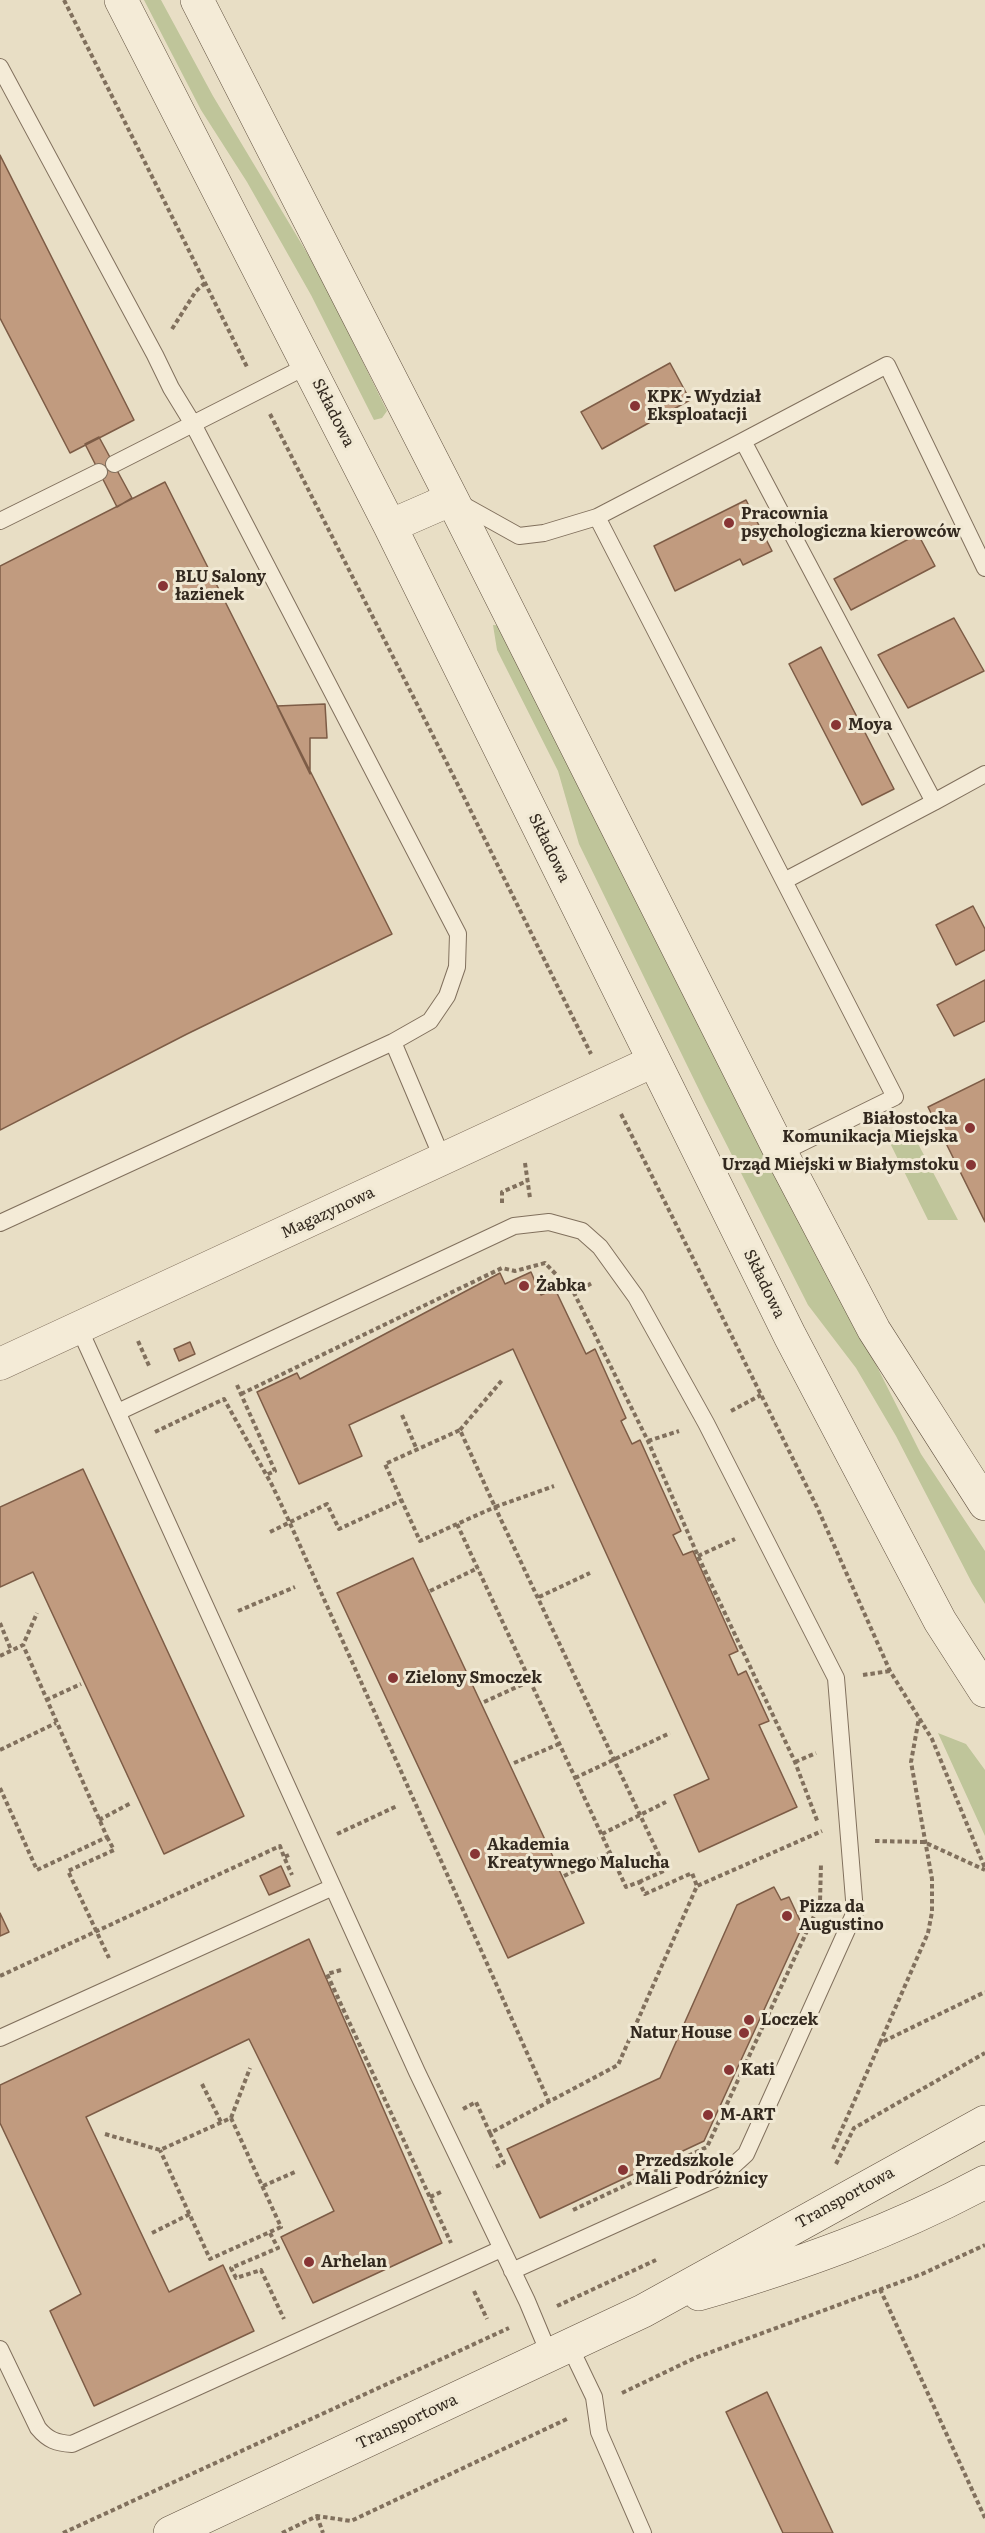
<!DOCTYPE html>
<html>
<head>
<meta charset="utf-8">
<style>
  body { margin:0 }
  canvas { display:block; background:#e8dec5 }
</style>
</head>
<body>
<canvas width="985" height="2533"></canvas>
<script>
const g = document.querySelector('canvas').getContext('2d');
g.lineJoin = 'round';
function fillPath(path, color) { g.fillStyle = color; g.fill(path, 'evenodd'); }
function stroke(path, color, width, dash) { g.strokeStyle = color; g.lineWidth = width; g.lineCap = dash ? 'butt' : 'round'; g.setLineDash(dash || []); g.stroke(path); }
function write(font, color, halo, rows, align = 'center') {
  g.font = font + ' Literata,serif'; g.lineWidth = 6; g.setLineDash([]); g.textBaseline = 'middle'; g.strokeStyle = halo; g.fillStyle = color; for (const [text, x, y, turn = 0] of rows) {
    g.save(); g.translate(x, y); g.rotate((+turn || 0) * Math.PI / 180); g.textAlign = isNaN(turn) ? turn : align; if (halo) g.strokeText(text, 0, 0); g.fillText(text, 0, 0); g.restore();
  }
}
fillPath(new Path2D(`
  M 144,0 L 161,0 L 213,96 L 319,273 L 387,411 L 382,418 L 374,420 L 311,295 L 247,182 L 201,110 Z
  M 493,625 L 504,626 L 921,1454 L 985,1551 L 985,1604 L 972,1583 L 896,1436 L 856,1368 L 808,1305 L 705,1102 L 579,844 L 558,771 L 497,650 Z
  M 905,1128 L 910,1130 L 914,1136 L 958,1220 L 928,1220 L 887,1137 Z
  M 938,1733 L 966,1744 L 985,1770 L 985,1836 Z`), '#bfc59a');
const building = new Path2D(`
  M 0,155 L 134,420 L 70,453 L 0,318 Z
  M 670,363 L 690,400 L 602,449 L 581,412 Z
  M 99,437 L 132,498 L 117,507 L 85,444 Z
  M 165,482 L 392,934 L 187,1034 L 0,1130 L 0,566 Z
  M 746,500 L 772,551 L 743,565 L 740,559 L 675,591 L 654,546 Z
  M 918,534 L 935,566 L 851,610 L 834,579 Z
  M 954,618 L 984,671 L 908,708 L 878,655 Z
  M 821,647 L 894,789 L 862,805 L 789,664 Z
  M 325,704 L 327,738 L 310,738 L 310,774 L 277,706 Z
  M 973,906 L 985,929 L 985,950 L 956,965 L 936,925 Z
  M 985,980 L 985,1021 L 954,1036 L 937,1005 Z
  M 985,1079 L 985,1222 L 928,1107 Z
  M 531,1272 L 541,1295 L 555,1289 L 586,1354 L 595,1349 L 626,1418 L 621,1421 L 632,1444 L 640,1440 L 681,1531 L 673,1535 L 683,1555 L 693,1551 L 738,1651 L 729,1655 L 738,1675 L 746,1671 L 769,1721 L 759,1725 L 797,1807 L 699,1852 L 674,1795 L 709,1779 L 513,1349 L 349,1425 L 362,1456 L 299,1484 L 257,1392 L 297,1373 L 300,1379 L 500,1273 L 505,1284 Z
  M 190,1342 L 195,1354 L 179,1361 L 174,1349 Z
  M 83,1469 L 244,1816 L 164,1854 L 33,1572 L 0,1587 L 0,1507 Z
  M 413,1558 L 584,1923 L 508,1958 L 337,1593 Z
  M 281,1866 L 290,1886 L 269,1895 L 260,1876 Z
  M 774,1887 L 781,1900 L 789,1897 L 804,1929 L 801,1929 L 704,2141 L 540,2218 L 507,2149 L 660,2078 L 737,1905 Z
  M 0,1913 L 9,1932 L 0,1936 Z
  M 309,1939 L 442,2243 L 313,2303 L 281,2237 L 334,2211 L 249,2039 L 86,2117 L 169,2292 L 223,2265 L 254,2331 L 94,2406 L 50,2311 L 81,2294 L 0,2123 L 0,2085 Z
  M 767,2392 L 833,2533 L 783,2533 L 726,2412 Z`);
fillPath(building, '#c19b7f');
stroke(building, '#7d5c46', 1.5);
const lane = new Path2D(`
  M 0,67 L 155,355 L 171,388 L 193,424 L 458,934 L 457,967 L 447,996 L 430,1021 L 393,1042 L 443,1160
  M 743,441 L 887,365 L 985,568
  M 114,464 L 309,365
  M 458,502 L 519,536 L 544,533 L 597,517 L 743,441 L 934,802 L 784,881 L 895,1097 L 781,1153
  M 597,517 L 784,881
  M 0,521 L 99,472
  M 934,802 L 985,774
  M 0,1223 L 393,1042
  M 79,1328 L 417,2072 L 527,2301 L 550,2356
  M 118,1412 L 514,1226 L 549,1222 L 582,1231 L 600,1247 L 636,1297 L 706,1423 L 836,1678 L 855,1912 L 746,2154 L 722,2176 L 512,2271
  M 0,2038 L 333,1887
  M 570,2347 L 594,2397 L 599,2432 L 643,2533
  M 0,2349 L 38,2428 C 48,2440 56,2443 72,2444 L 501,2249`);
const street = new Path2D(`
  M 0,1364 L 654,1061`);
const secondary = new Path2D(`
  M 121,0 L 390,526 L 790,1336 L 940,1621 L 985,1691
  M 197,0 L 452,499 L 781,1153 L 874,1330 L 985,1504
  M 390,526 L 452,499
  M 699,2294 C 798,2265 894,2231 985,2182
  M 170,2533 L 643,2311 L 985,2122`);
stroke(lane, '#81705d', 18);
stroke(street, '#81705d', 33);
stroke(secondary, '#625240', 34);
stroke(new Path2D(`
  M 64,0 L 247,367
  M 172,329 L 196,291 L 205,283
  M 270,414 L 460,789 L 591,1054
  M 621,1114 L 817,1507 L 890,1671 L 932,1739 L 985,1868
  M 525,1163 L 530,1198
  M 502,1203 L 502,1192 L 527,1181
  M 574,1293 L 592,1283
  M 138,1341 L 150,1368
  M 237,1385 L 275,1471 L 266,1475
  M 241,1394 L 502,1268 L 515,1271 L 545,1263 L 574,1293 L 648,1441 L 698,1556 L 795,1762 L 818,1823
  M 731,1411 L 761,1395
  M 402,1415 L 417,1450
  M 460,1430 L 503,1379
  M 155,1432 L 224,1399 L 272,1485 L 289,1521 L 549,2102
  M 648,1441 L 679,1431
  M 457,1524 L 420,1541 L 385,1464 L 460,1430 L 495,1507 L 554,1486
  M 270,1532 L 327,1504 L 339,1529 L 402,1500
  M 698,1556 L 735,1539
  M 430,1591 L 478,1568
  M 539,1597 L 590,1573
  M 238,1611 L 295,1587
  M 0,1623 L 11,1650
  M 0,1656 L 23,1645 L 37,1613
  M 863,1675 L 890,1671
  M 46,1700 L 81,1684
  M 484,1702 L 530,1681
  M 0,1750 L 56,1723
  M 795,1762 L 816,1753
  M 514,1763 L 559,1744
  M 575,1778 L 670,1733
  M 0,1788 L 37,1870 L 107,1837 L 23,1645
  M 99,1820 L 131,1803
  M 337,1834 L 397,1806
  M 602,1834 L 666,1802
  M 107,1837 L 114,1850 L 68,1871 L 109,1958
  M 875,1841 L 924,1842 L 985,1870
  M 289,1855 L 284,1857 L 292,1875
  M 564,1876 L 610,1853
  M 639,1882 L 666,1870 L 495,1507 L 457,1524 L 626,1887 L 639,1882 L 645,1894 L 692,1873 L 697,1886
  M 341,1970 L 327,1974 L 451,2243
  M 0,1976 L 280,1846 L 284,1857
  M 880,2043 L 928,1933 L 932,1912 L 932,1879 L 911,1762 L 919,1718
  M 202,2084 L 221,2122
  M 463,2109 L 476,2102 L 490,2133 L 618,2065 L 697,1886 L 822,1831
  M 231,2118 L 250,2068
  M 490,2133 L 504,2163 L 493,2168
  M 105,2134 L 160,2150 L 231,2118 L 281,2227 L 210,2259 L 160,2150
  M 833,2149 L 880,2043 L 985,1992
  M 836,2164 L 854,2128 L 985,2053
  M 263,2186 L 295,2172
  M 430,2197 L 443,2191
  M 573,2210 L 707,2147 L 820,1903 L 821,1863
  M 152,2233 L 190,2214
  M 270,2233 L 278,2248 L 231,2268 L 236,2278 L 261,2270 L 284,2319
  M 880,2289 L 985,2518
  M 474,2291 L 487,2319
  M 557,2306 L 656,2260
  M 622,2393 L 695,2358 L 922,2274 L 985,2245
  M 317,2516 L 323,2533
  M 63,2533 L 509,2328
  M 282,2533 L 317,2516 L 351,2521 L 569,2418`), '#81705d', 4, [4.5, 3]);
stroke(lane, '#f4ebd7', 16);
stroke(street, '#f4ebd7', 32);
stroke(secondary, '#f4ebd7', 33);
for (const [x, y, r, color] of [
  [635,406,6,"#883535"],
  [729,523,6,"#883535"],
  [163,586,6,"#883535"],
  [836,725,6,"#883535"],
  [970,1128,6,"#883535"],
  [971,1165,6,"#883535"],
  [524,1286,6,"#883535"],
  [393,1678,6,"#883535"],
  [475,1854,6,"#883535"],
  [787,1916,6,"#883535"],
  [749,2020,6,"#883535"],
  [744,2033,6,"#883535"],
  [729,2070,6,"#883535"],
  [708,2115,6,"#883535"],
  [623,2170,6,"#883535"],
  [309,2262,6,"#883535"]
]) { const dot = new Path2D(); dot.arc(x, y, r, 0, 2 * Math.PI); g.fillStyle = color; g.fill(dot); stroke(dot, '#f0e8d3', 2); }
write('bold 16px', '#33291f', '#f0e8d3', [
  ["KPK - Wydział",647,397],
  ["Eksploatacji",647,415],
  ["Pracownia",741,514],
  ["psychologiczna kierowców",741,532],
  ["BLU Salony",175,577],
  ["łazienek",175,595],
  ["Moya",848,725],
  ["Białostocka",958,1119,"right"],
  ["Komunikacja Miejska",958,1137,"right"],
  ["Urząd Miejski w Białymstoku",959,1165,"right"],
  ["Żabka",536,1286],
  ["Zielony Smoczek",405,1678],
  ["Akademia",487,1845],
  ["Kreatywnego Malucha",487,1863],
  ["Pizza da",799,1907],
  ["Augustino",799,1925],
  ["Loczek",761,2020],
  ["Natur House",732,2033,"right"],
  ["Kati",741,2070],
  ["M-ART",720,2115],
  ["Przedszkole",635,2161],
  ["Mali Podróżnicy",635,2179],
  ["Arhelan",321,2262]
], 'left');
write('16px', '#33291f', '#f0e8d3', [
  ["Składowa",333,413,63],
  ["Składowa",549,848,64],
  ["Magazynowa",328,1213,-25],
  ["Składowa",764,1284,64],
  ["Transportowa",845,2198,-29],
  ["Transportowa",407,2422,-25]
]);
</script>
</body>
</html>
